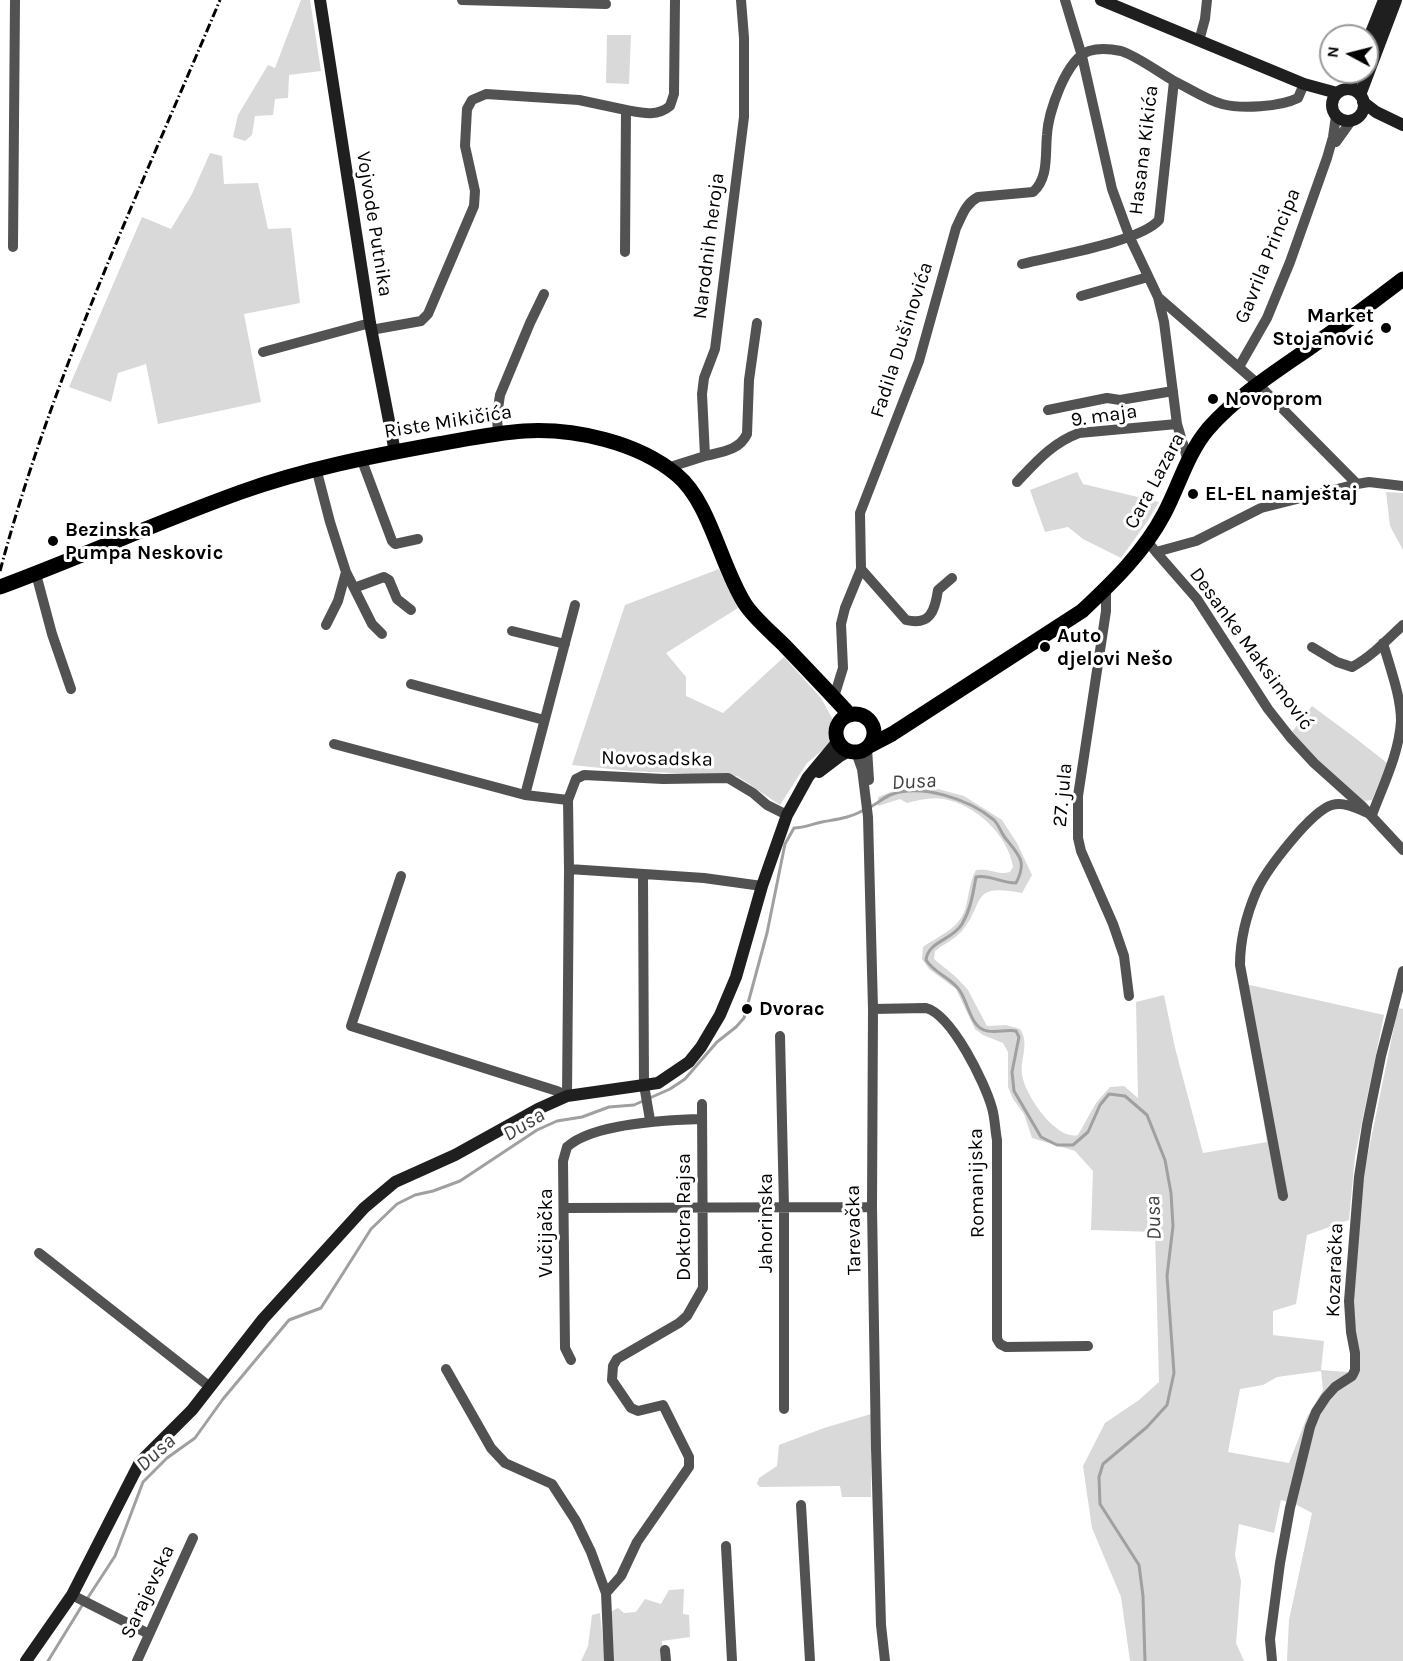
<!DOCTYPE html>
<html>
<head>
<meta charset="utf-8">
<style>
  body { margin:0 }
  #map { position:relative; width:1403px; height:1661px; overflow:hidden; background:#fff; font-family:Karla,sans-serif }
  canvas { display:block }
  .north { position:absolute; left:1319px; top:24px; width:60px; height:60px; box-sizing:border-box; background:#fff; border:2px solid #999; border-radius:50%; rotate:277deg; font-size:16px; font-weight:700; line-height:24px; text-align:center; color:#000 }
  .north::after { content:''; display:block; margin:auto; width:21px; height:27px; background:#000; clip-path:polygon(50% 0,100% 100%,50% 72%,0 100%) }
</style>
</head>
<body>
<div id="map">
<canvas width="1403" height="1661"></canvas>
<div class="north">N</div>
</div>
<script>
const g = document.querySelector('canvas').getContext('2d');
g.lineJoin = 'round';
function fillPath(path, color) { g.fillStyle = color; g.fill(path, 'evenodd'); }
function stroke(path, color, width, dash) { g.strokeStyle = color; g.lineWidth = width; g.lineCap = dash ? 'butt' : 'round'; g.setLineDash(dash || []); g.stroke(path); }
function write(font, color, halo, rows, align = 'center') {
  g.font = font + ' Karla,sans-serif'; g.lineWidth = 6; g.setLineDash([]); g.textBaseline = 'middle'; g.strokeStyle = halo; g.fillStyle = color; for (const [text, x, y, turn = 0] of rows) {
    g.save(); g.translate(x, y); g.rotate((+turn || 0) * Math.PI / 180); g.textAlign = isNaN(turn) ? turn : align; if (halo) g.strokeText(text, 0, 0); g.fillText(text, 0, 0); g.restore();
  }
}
fillPath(new Path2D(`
  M 301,0 L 310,0 L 321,71 L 289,75 L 288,98 L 275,99 L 273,115 L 255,116 L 252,135 L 245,141 L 233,137 L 238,115 L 268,65 L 275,68 Z
  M 607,35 L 631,35 L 629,84 L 606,83 Z
  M 210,153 L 222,156 L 224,184 L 258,183 L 268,229 L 291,228 L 300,303 L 244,314 L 261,402 L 158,424 L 146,364 L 118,373 L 111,402 L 69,387 L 142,217 L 171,229 L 192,194 Z
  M 1077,472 L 1083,484 L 1159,502 L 1147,522 L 1121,558 L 1083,539 L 1068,527 L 1045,532 L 1030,490 Z
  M 1386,492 L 1403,493 L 1403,550 L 1390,526 Z
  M 719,569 L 738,608 L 666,653 L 686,677 L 686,696 L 723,713 L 784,657 L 821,698 L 832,718 L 831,743 L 807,763 L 780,805 L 737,776 L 630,771 L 572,765 L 625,605 Z
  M 1312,706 L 1354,737 L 1387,763 L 1372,800 L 1364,801 L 1312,755 L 1292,732 Z
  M 917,787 L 934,788 L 964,796 L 1002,820 L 1017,843 L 1032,875 L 1022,893 C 969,883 986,902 962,931 C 955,939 944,944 935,951 L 934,959 L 956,977 L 968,990 L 987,1026 L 1006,1025 L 1020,1029 C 1030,1044 1020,1058 1022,1074 C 1024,1094 1056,1141 1078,1135 L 1096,1103 L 1110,1087 L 1124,1086 L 1138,1098 L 1136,1002 L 1164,995 L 1175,1048 L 1203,1153 L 1267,1142 L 1241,983 L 1384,1015 L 1355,1156 L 1349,1220 L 1307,1235 L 1296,1304 L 1273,1311 L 1273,1335 L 1324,1341 L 1321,1370 L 1360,1373 L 1351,1318 L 1363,1178 L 1396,1017 L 1399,1008 L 1403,1009 L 1403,1661 L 1287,1661 L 1289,1620 L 1312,1513 L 1295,1504 L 1281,1500 L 1274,1533 L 1239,1524 L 1235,1555 L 1241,1581 L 1236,1643 L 1244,1661 L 1130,1661 L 1121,1597 L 1092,1528 L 1083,1466 L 1105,1423 L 1139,1400 L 1159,1382 L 1155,1232 L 1091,1230 L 1093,1171 L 1075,1151 L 1032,1138 L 1024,1114 L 1013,1099 L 1008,1087 L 1008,1052 L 1003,1043 L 983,1035 L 975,1029 L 956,989 L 929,969 L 922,959 L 923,947 C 940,935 961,928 966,906 C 969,894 970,880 976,870 C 989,867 998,876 1010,872 L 1013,867 C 1008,835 976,805 944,799 C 931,797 919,800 907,803 L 900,799 L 878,806 L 878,797 L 901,788 ZM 1321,1371 L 1323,1390 L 1307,1417 L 1289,1463 L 1228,1452 L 1240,1389 L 1263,1385 L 1277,1377 Z
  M 871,1414 L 871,1497 L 842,1497 L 840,1486 L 760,1487 L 757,1484 L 759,1478 L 777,1466 L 779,1445 L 824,1428 Z
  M 684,1589 L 683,1614 L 689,1615 L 690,1637 L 662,1641 L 663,1661 L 612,1661 L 610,1612 L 618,1608 L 624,1613 L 636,1612 L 645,1599 L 661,1604 L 669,1590 Z
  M 600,1613 L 605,1661 L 581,1661 L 588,1646 L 592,1615 Z`), '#d9d9d9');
stroke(new Path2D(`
  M 870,807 C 877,804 883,798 890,795 C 921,783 969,799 994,820 C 999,825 1001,833 1006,839 C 1020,856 1027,862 1016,883 C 1000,883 989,874 976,877 C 973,893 971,909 962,924 C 953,940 928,941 926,960 C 935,974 952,978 960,991 C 968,1003 971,1026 984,1030 C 993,1034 1006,1029 1016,1031 L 1019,1037 L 1012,1072 L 1014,1091 L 1041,1137 L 1057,1145 L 1073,1145 L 1088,1132 L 1100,1105 L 1109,1094 L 1125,1096 L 1147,1115 L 1165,1160 L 1171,1193 L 1173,1226 L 1167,1276 L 1174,1373 L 1167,1405 L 1147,1427 L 1103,1464 L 1099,1477 L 1100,1504 L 1139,1565 L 1143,1596 L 1145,1661
  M 87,1599 L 115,1556 L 143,1482 L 167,1458 L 195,1438 L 223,1399 L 289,1320 L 321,1308 L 371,1229 L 397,1204 L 415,1195 L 433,1191 L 460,1181 L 537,1130 L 557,1121 L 582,1117 L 609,1107 L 634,1105 L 670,1089 L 685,1079 L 717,1042 L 736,1027 L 744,1018 L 767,933 L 785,844 L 794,828 C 804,828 812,824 822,822 C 838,819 850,818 864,810
  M 48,1661 L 83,1604`), '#a0a0a0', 3);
stroke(new Path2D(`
  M 462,0 L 606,4
  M 1065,0 L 1082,56 L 1112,189 L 1130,238 L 1158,297 L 1164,322 L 1177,424 L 1188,461
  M 1199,41 L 1205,19 L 1207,0
  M 1174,81 C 1189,88 1206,100 1222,104 C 1241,109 1280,107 1298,98 L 1304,84
  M 626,110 C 642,113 657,117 670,106 L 674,94 L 675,0
  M 1336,142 L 1351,121
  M 13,247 L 15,0
  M 1081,296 L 1148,277
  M 1158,297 L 1258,384 L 1357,484 L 1369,482 L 1403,486
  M 371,330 L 421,321 L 428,314 L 474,206 L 475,191 L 465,146 L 467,109 L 472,100 L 486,94 L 579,100 L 626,110 L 625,252
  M 263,352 L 370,323
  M 1239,367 L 1267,318 L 1290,262 L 1327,158 L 1333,137 L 1336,116
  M 1048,410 L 1107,398 L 1120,400 L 1173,391
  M 498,434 L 497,416 L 500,395 L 530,323 L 544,294
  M 705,456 C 721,452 739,451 747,434 L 749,380 L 757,323
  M 361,458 L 392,541 L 395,544 L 418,539
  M 316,468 L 330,522 L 346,572 L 372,624 L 382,634
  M 667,468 L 705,456 L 702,394 L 704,378 L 715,349 L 744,117 L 744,38 L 741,0
  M 1017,482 C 1036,462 1052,443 1079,433 L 1177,424
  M 1152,547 L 1156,552 L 1196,541 L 1261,508 L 1357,484
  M 1156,552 L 1197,599 L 1268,709 L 1290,737 L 1314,763 L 1362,806 L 1403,850
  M 861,569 L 906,620 C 930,626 935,611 938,590 L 952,578
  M 36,574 L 52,634 L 71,689
  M 354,588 L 384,577 L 389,580 L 397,599 L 411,610
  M 1106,589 L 1106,611 L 1078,796 L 1078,838 L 1081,851 L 1113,924 L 1124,956 L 1129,996
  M 326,625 L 338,601 L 346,572
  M 512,631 L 565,644
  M 1312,647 L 1337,662 L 1352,667 C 1371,657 1387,640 1403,625
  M 411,684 L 544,720
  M 834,697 L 843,668 L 841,624 L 845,608 L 861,569 L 860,513 L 919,361 L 956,228 C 962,216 965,204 978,197 L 1033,192 C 1049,178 1045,154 1047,135 C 1048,113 1066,59 1089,51 C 1099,48 1111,49 1121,51 C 1135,55 1160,73 1174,81 L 1159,220 C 1140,242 1053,256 1022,264
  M 334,744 L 525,795 L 568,800
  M 867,748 L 869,780
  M 856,752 L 862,769 L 868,817 L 873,1009 L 872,1207 L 876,1448 L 881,1625 L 885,1661
  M 525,795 L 575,605
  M 569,869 L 704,878 L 762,886
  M 643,875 L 644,1085 L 650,1120
  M 401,876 L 351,1026 L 557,1091 L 567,1096 L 569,869 L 568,800 L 576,779 L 584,775 L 663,779 L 728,778 L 753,793 L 767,805 L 787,815
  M 873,1009 L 926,1008 C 952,1015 985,1083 992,1108 C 995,1118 995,1130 997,1140 L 997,1339 L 1000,1344 L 1006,1347 L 1088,1346
  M 780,1036 L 784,1207 L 784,1409
  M 1283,1196 L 1240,965 C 1240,940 1247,913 1257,890 C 1267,869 1311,811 1332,805 C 1345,801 1360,810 1372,815 C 1383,785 1399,754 1401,721 C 1401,696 1390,668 1383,643
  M 564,1208 L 872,1207
  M 39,1253 L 210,1387
  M 571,1360 L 565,1348 L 563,1161 L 567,1147 C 593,1123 667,1120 702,1119
  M 446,1369 L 491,1448 L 505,1463 L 552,1484 L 576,1521 L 591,1552 L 606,1593 L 609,1661
  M 801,1505 L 810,1661
  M 726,1546 L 732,1661
  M 606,1593 L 621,1576 L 637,1542 L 689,1467 L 689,1457 L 663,1405 L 638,1411 L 631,1408 L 612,1380 L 613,1366 L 617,1359 L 679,1323 L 687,1316 L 703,1288 L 702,1104
  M 72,1595 L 149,1634
  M 665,1650 L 666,1661
  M 137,1661 L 193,1538
  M 1272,1661 L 1270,1639 L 1280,1563 L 1290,1508 L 1310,1427 L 1316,1412 L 1326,1397 L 1335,1387 L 1352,1376 L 1355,1370 L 1355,1353 L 1351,1332 L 1349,1301 L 1359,1177 L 1367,1125 L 1381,1056 L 1403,971`), '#525252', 10);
stroke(new Path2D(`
  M 320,0 L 370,323 L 395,452
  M 1101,0 L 1304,84 L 1337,93
  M 1367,43 L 1384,0
  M 1349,89 L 1356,72
  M1332 105a16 16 0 1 1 32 0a16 16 0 1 1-32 0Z
  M 1360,95 L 1396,0
  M 1363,102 L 1376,112 L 1403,125
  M 819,772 L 840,756 L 849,751
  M 26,1661 L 72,1595 L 140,1462 L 192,1410 L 263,1319 L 364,1208 L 395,1182 L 455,1155 L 538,1109 L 567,1096 L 658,1083 L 689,1062 L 701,1047 L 720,1015 L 736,977 L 762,886 L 787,815 L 808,777 L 838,741`), '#1f1f1f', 12);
stroke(new Path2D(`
  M 0,587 C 81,557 160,521 241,492 C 305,469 372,456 438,444 C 467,439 495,433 524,431 C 574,428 638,442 677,475 C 710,502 721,567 745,604 C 755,619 771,632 784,645 C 806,668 828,691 850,715
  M836 733a19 19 0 1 1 38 0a19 19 0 1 1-38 0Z
  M 871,745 L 892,734 L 1082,611 C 1113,582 1144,552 1164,514 C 1179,486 1187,454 1208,429 C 1237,396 1275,372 1311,347 C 1342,325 1373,302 1403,279`), '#000', 15);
stroke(new Path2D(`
  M 0,571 C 53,373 141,188 220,0`), '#000', 3, [9, 3, 1.5, 3]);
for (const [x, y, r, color] of [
  [1386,328,6,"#000"],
  [1213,399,6,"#000"],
  [1193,494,6,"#000"],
  [53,541,6,"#000"],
  [1045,647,6,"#000"],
  [747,1009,6,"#000"]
]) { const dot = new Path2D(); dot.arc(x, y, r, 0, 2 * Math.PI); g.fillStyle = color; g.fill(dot); stroke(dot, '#fff', 2); }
write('20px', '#000', '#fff', [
  ["Hasana Kikića",1144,150,-83],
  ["Vojvode Putnika",374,224,81],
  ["Narodnih heroja",709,246,-83],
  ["Gavrila Principa",1268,256,-68],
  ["Fadila Dušinovića",902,340,-72],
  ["9. maja",1104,416,-8],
  ["Riste Mikičića",448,422,-9],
  ["Cara Lazara",1155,481,-62],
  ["Desanke Maksimović",1251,649,54],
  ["Novosadska",657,759,1],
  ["27. jula",1063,795,-85],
  ["Romanijska",977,1183,-91],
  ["Doktora Rajsa",684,1217,-90],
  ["Jahorinska",766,1223,-90],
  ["Tarevačka",854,1230,-91],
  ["Vučijačka",546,1233,-90],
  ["Kozaračka",1335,1270,-88],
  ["Sarajevska",148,1592,-65]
]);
write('bold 20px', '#000', '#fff', [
  ["Market",1374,316,"right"],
  ["Stojanović",1374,339,"right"],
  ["Novoprom",1225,399],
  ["EL-EL namještaj",1205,494],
  ["Bezinska",65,530],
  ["Pumpa Neskovic",65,553],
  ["Auto",1057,636],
  ["djelovi Nešo",1057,659],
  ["Dvorac",759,1009]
], 'left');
write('italic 21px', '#414141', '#fff', [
  ["Dusa",914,782,-3],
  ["Dusa",524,1125,-31],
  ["Dusa",1154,1218,-92],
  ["Dusa",156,1453,-42]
]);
</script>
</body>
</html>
